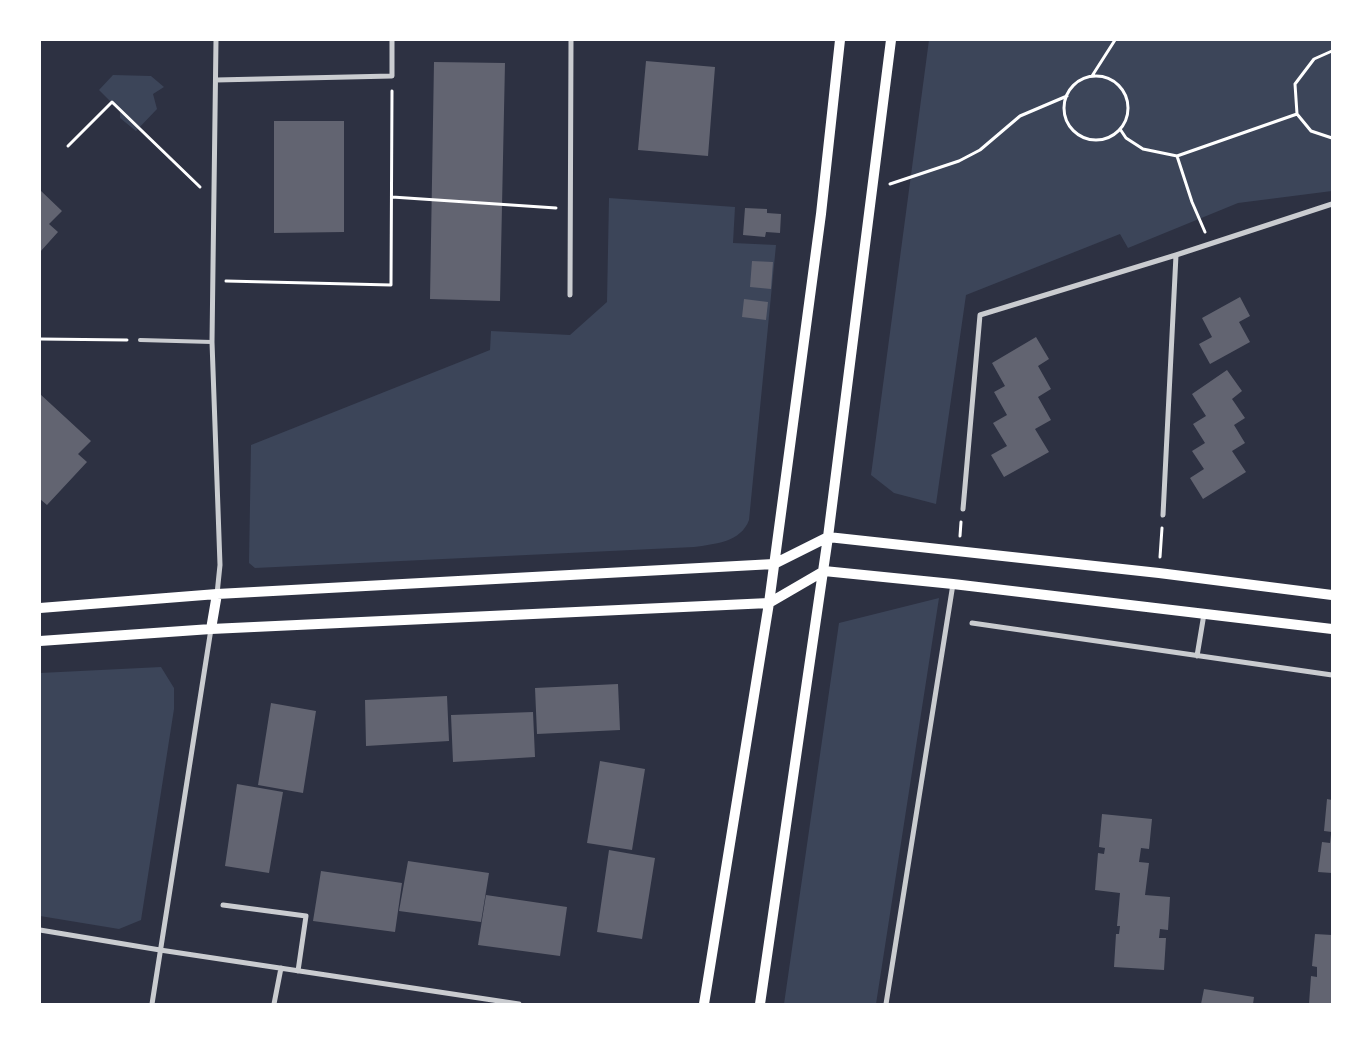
<!DOCTYPE html>
<html>
<head>
<meta charset="utf-8">
<style>
  body { margin:0 }
  #map { position:relative; width:1372px; height:1044px; overflow:hidden; background:#2d3142; font-family:Karla,sans-serif }
  canvas { display:block }
  .frame { position:absolute; inset:0; border:41px solid #fff; pointer-events:none }
</style>
</head>
<body>
<div id="map">
<canvas width="1372" height="1044"></canvas>
<div class="frame"></div>
</div>
<script>
const g = document.querySelector('canvas').getContext('2d');
g.lineJoin = 'round';
function fillPath(path, color) { g.fillStyle = color; g.fill(path, 'evenodd'); }
function stroke(path, color, width, dash) { g.strokeStyle = color; g.lineWidth = width; g.lineCap = dash ? 'butt' : 'round'; g.setLineDash(dash || []); g.stroke(path); }
fillPath(new Path2D(`
  M 929,40 L 1332,40 L 1332,191 L 1238,203 L 1128,248 L 1120,234 L 966,295 L 936,504 L 894,493 L 871,475 Z
  M 113,75 L 151,76 L 164,87 L 153,94 L 157,109 L 136,131 L 120,118 L 120,111 L 99,90 Z
  M 609,198 L 735,207 L 733,243 L 776,245 L 749,520 C 741,542 715,544 694,547 L 255,568 L 249,563 L 251,445 L 490,350 L 491,331 L 570,335 L 607,302 Z
  M 939,598 L 876,1004 L 784,1004 L 839,623 Z
  M 161,667 L 174,688 L 174,709 L 141,920 L 119,929 L 40,916 L 40,673 Z`), '#3c4559');
fillPath(new Path2D(`
  M 646,61 L 715,67 L 708,156 L 638,150 Z
  M 434,62 L 505,63 L 500,301 L 430,299 Z
  M 274,121 L 344,121 L 344,232 L 274,233 Z
  M 40,190 L 62,211 L 49,224 L 58,232 L 40,252 Z
  M 745,208 L 767,209 L 767,213 L 781,214 L 780,233 L 766,232 L 765,237 L 743,235 Z
  M 752,261 L 773,262 L 771,289 L 750,287 Z
  M 1240,297 L 1250,316 L 1239,322 L 1250,342 L 1210,364 L 1199,344 L 1212,337 L 1202,318 Z
  M 744,299 L 768,302 L 766,320 L 742,317 Z
  M 1036,337 L 1049,359 L 1038,366 L 1051,389 L 1038,397 L 1051,420 L 1035,429 L 1049,452 L 1004,477 L 991,455 L 1007,446 L 993,423 L 1007,415 L 994,392 L 1005,386 L 992,363 Z
  M 1227,370 L 1242,391 L 1232,399 L 1245,418 L 1234,425 L 1245,443 L 1232,451 L 1246,472 L 1203,499 L 1190,478 L 1204,469 L 1192,451 L 1205,443 L 1193,424 L 1206,416 L 1192,394 Z
  M 40,394 L 91,441 L 78,454 L 87,462 L 47,505 L 40,499 Z
  M 618,684 L 620,730 L 537,734 L 535,688 Z
  M 447,696 L 449,741 L 366,746 L 365,700 Z
  M 271,703 L 316,711 L 303,793 L 258,785 Z
  M 533,712 L 535,757 L 453,762 L 451,715 Z
  M 600,761 L 645,769 L 632,850 L 587,843 Z
  M 237,784 L 283,792 L 269,873 L 225,866 Z
  M 1327,799 L 1332,800 L 1332,832 L 1324,831 Z
  M 1102,814 L 1152,819 L 1149,849 L 1141,848 L 1139,862 L 1149,863 L 1145,895 L 1170,897 L 1168,930 L 1160,929 L 1159,938 L 1166,938 L 1164,970 L 1114,967 L 1116,934 L 1119,934 L 1120,926 L 1117,926 L 1120,893 L 1095,890 L 1098,853 L 1104,854 L 1105,848 L 1099,847 Z
  M 1331,834 L 1332,873 L 1318,872 L 1322,842 L 1330,843 Z
  M 609,850 L 655,858 L 642,939 L 597,932 Z
  M 408,861 L 489,873 L 481,922 L 399,911 Z
  M 321,871 L 402,883 L 395,932 L 313,921 Z
  M 486,895 L 567,907 L 560,956 L 478,945 Z
  M 1315,934 L 1332,935 L 1332,1004 L 1309,1004 L 1311,976 L 1317,977 L 1317,967 L 1312,966 Z
  M 1204,989 L 1254,997 L 1253,1004 L 1201,1004 Z`), '#626471');
stroke(new Path2D(`
  M 1332,51 L 1314,59 L 1295,84 L 1297,114 L 1311,131 L 1332,138
  M 1092,76 L 1115,40
  M1064 108a32 32 0 1 1 64 0a32 32 0 1 1-64 0Z
  M 1120,129 L 1126,138 L 1143,149 L 1177,156 L 1297,114
  M 68,146 L 112,102 L 200,187
  M 1177,156 L 1192,202 L 1205,232
  M 890,184 L 959,161 L 980,150 L 1020,116 L 1067,96
  M 392,197 L 556,208
  M 226,281 L 391,285 L 392,91
  M 40,339 L 127,340
  M 960,536 L 961,522
  M 1160,557 L 1162,528`), '#fff', 3);
stroke(new Path2D(`
  M 140,340 L 212,342`), '#caccd0', 4);
stroke(new Path2D(`
  M 216,40 L 212,342 L 220,565 L 217,594
  M 216,80 L 392,76 L 392,40
  M 570,295 L 571,40
  M 963,509 L 980,315 L 1176,255 L 1332,204
  M 1163,515 L 1176,255
  M 972,623 L 1332,675
  M 1197,656 L 1204,614
  M 223,905 L 306,916 L 298,971
  M 40,930 L 160,950 L 519,1004
  M 152,1004 L 211,629
  M 274,1004 L 281,968
  M 886,1004 L 953,584`), '#caccd0', 5);
stroke(new Path2D(`
  M 828,537 L 1159,573 L 1332,595
  M 40,608 L 217,594 L 774,564 L 828,537
  M 211,629 L 217,594
  M 40,641 L 211,629 L 769,603 L 824,571 L 953,584 L 1332,629
  M 704,1004 L 769,603 L 821,214 L 840,40
  M 760,1004 L 828,537 L 891,40`), '#fff', 10);
</script>
</body>
</html>
